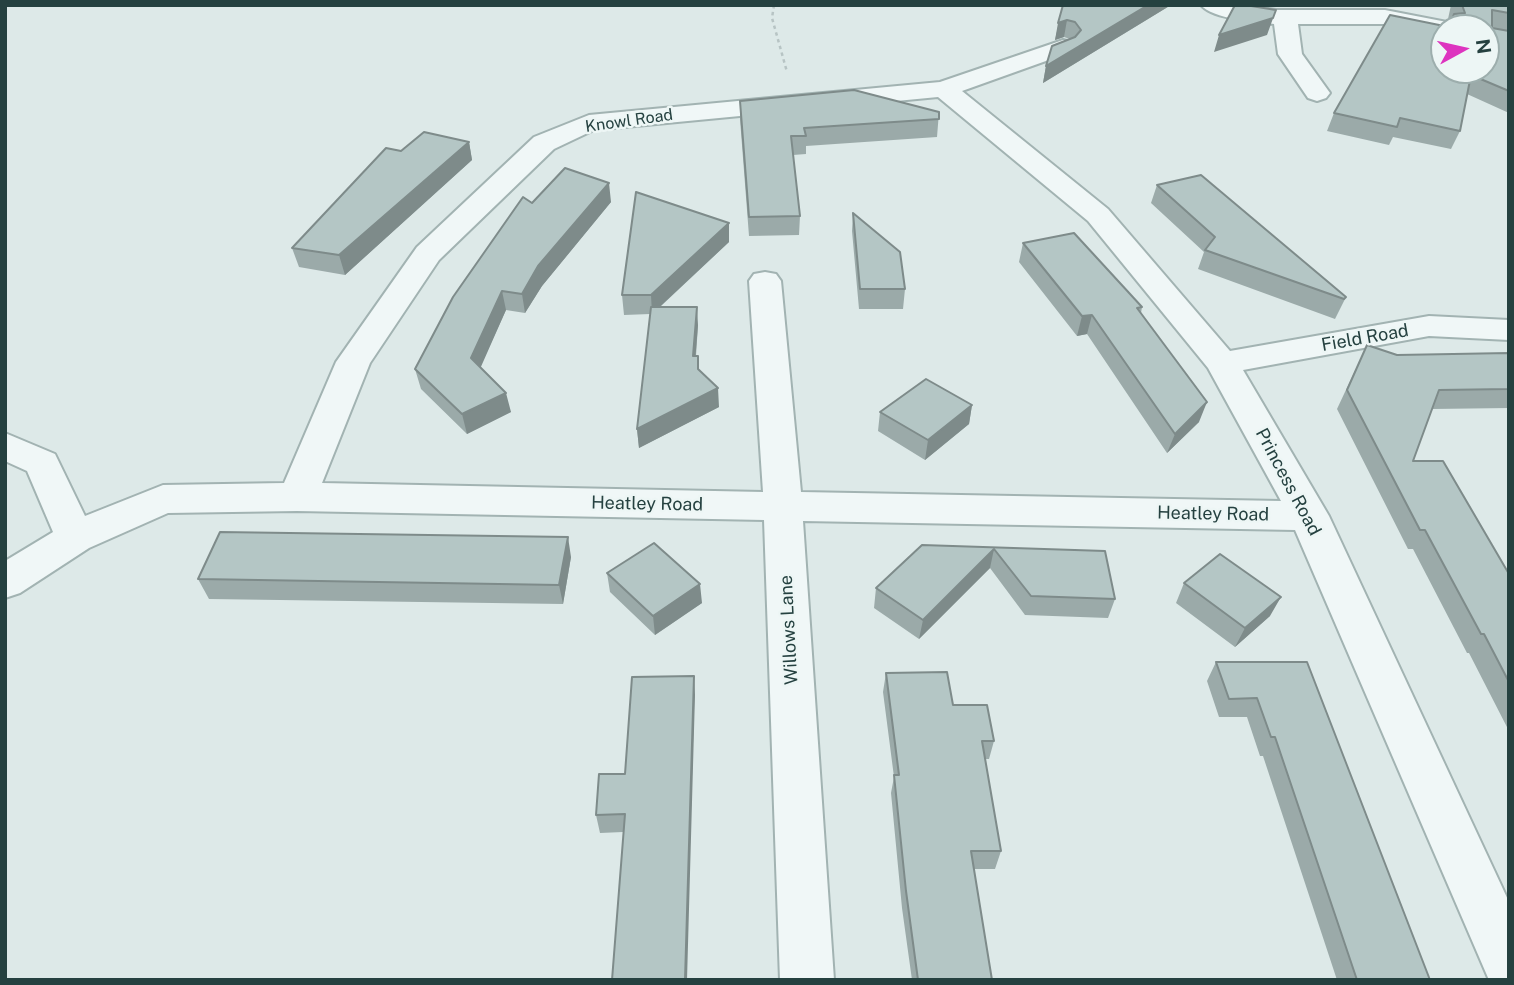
<!DOCTYPE html>
<html>
<head>
<meta charset="utf-8">
<style>
  body { margin:0 }
  #map { position:relative; width:1514px; height:985px; overflow:hidden; background:#dde9e8; font-family:"Public Sans",sans-serif }
  canvas { display:block }
  .frame { position:absolute; inset:0; border:7px solid #254140; pointer-events:none }
  .north { position:absolute; left:1430px; top:14px; width:70px; height:70px; box-sizing:border-box; background:#edf6f5; border:2px solid #9daead; border-radius:50%; rotate:82deg; font-size:19px; font-weight:700; line-height:28px; text-align:center; color:#254140 }
  .north::after { content:''; display:block; margin:auto; width:24px; height:32px; background:#dd34bf; clip-path:polygon(50% 0,100% 100%,50% 72%,0 100%) }
</style>
</head>
<body>
<div id="map">
<canvas width="1514" height="985"></canvas>
<div class="frame"></div>
<div class="north">N</div>
</div>
<script>
const g = document.querySelector('canvas').getContext('2d');
g.lineJoin = 'round';
function stroke(path, color, width, dash) { g.strokeStyle = color; g.lineWidth = width; g.lineCap = dash ? 'butt' : 'round'; g.setLineDash(dash || []); g.stroke(path); }
function fillPath(path, color) { g.fillStyle = color; g.fill(path, 'evenodd'); }
function write(font, color, halo, rows, align = 'center') {
  g.font = font + ' "Public Sans",sans-serif'; g.lineWidth = 5; g.setLineDash([]); g.textBaseline = 'middle'; g.strokeStyle = halo; g.fillStyle = color; for (const [text, x, y, turn = 0] of rows) {
    g.save(); g.translate(x, y); g.rotate((+turn || 0) * Math.PI / 180); g.textAlign = isNaN(turn) ? turn : align; if (halo) g.strokeText(text, 0, 0); g.fillText(text, 0, 0); g.restore();
  }
}
const minor = new Path2D(`
  M 1201,5 L 1237,5 L 1276,10 L 1385,10 L 1452,23 L 1456,28 L 1444,28 L 1444,35 L 1385,24 L 1298,24 L 1302,54 L 1330,93 L 1326,98 L 1317,101 L 1308,98 L 1278,54 L 1274,24 C 1257,22 1212,19 1201,5 Z
  M 1063,40 L 1071,42 L 1075,47 L 1071,52 L 962,91 L 1108,209 L 1230,351 L 1429,316 L 1509,320 L 1509,340 L 1429,336 L 1243,370 L 1329,516 L 1509,902 L 1509,980 L 1489,980 L 1295,530 L 803,521 L 834,980 L 780,980 L 764,520 L 297,511 L 168,513 L 89,548 L 20,593 L 5,598 L 5,561 L 53,532 L 27,471 L 5,461 L 5,433 L 55,454 L 85,516 L 163,485 L 284,483 L 336,362 L 417,247 L 534,137 L 589,115 L 940,82 ZM 938,97 L 1088,221 L 1208,368 L 1281,501 L 801,492 L 781,281 L 776,274 L 765,272 L 754,274 L 749,281 L 763,492 L 322,483 L 370,363 L 439,260 L 554,149 L 594,130 Z`);
stroke(minor, '#a2b3b2', 4);
stroke(new Path2D(`
  M 774,5 L 772,18 L 787,72`), '#b7c4c4', 2.5, [3.5, 3.5]);
fillPath(minor, '#f0f7f7');
fillPath(new Path2D(`
  M 1063,5 L 1171,5 L 1043,83 L 1046,66 L 1070,39 L 1064,37 L 1055,40 Z
  M 1262,5 L 1281,5 L 1280,7 Z
  M 1341,5 L 1369,5 L 1368,7 L 1353,7 Z
  M 1451,5 L 1509,5 L 1509,113 L 1467,94 L 1460,131 L 1451,149 L 1393,137 L 1389,145 L 1327,131 L 1334,113 L 1448,27 L 1451,20 L 1448,19 Z
  M 740,101 L 939,112 L 937,137 L 806,146 L 806,154 L 793,155 L 800,216 L 799,235 L 749,236 L 740,119 Z
  M 469,142 L 472,160 L 345,275 L 299,267 L 292,248 Z
  M 1157,185 L 1346,297 L 1335,319 L 1198,269 L 1204,252 L 1151,203 Z
  M 611,202 L 542,286 L 525,313 L 506,310 L 480,367 L 511,412 L 467,434 L 421,389 L 415,369 L 532,203 Z
  M 853,213 L 905,289 L 903,309 L 859,309 L 852,231 Z
  M 729,223 L 729,242 L 660,307 L 698,325 L 696,356 L 698,356 L 699,370 L 719,407 L 639,448 L 637,429 L 650,314 L 624,315 L 622,295 Z
  M 1023,243 L 1142,307 L 1141,313 L 1199,422 L 1167,453 L 1087,334 L 1077,336 L 1019,262 Z
  M 1367,345 L 1397,355 L 1509,353 L 1509,408 L 1432,409 L 1413,461 L 1509,574 L 1509,731 L 1469,653 L 1467,653 L 1413,549 L 1408,549 L 1337,409 Z
  M 972,405 L 969,424 L 925,460 L 878,431 L 880,412 Z
  M 922,545 L 1105,551 L 1115,599 L 1108,618 L 1025,615 L 990,568 L 919,639 L 874,608 L 876,588 Z
  M 571,557 L 563,604 L 209,599 L 198,579 Z
  M 607,573 L 702,603 L 655,635 L 610,592 Z
  M 1184,583 L 1270,616 L 1235,647 L 1176,603 Z
  M 1216,662 L 1307,662 L 1430,980 L 1337,980 L 1263,756 L 1260,756 L 1247,717 L 1219,717 L 1207,681 Z
  M 886,673 L 953,705 L 994,741 L 989,759 L 985,759 L 1001,851 L 995,869 L 974,869 L 992,980 L 912,980 L 902,908 L 891,793 L 894,777 L 883,692 Z
  M 695,695 L 623,832 L 600,833 L 596,815 L 625,774 Z`), '#9baaa9');
fillPath(new Path2D(`
  M 1148,5 L 1171,5 L 1043,83 L 1046,66 Z
  M 1276,10 L 1267,35 L 1214,52 L 1219,35 Z
  M 1067,20 L 1064,37 L 1055,40 L 1058,23 Z
  M 469,142 L 472,160 L 345,275 L 339,255 Z
  M 609,183 L 611,202 L 542,286 L 525,313 L 522,294 L 538,266 Z
  M 729,223 L 729,242 L 652,314 L 651,295 Z
  M 502,291 L 506,310 L 476,378 L 471,358 Z
  M 697,307 L 698,325 L 694,375 L 693,356 Z
  M 1092,315 L 1087,334 L 1077,336 L 1082,316 Z
  M 718,388 L 719,407 L 639,448 L 637,429 Z
  M 506,393 L 511,412 L 467,434 L 462,414 Z
  M 1207,402 L 1199,422 L 1167,453 L 1175,434 Z
  M 972,405 L 969,424 L 925,460 L 928,440 Z
  M 568,537 L 571,557 L 563,604 L 559,585 Z
  M 994,549 L 990,568 L 919,639 L 923,620 Z
  M 700,584 L 702,603 L 655,635 L 653,616 Z
  M 1281,597 L 1270,616 L 1235,647 L 1245,628 Z
  M 694,676 L 695,695 L 687,980 L 685,980 Z`), '#7e8b8a');
const building = new Path2D(`
  M 1063,5 L 1148,5 L 1046,66 L 1052,46 L 1075,37 L 1081,30 L 1075,22 L 1067,20 L 1058,23 Z
  M 1235,5 L 1245,5 L 1276,10 L 1273,18 L 1219,35 Z
  M 1462,5 L 1509,5 L 1509,13 L 1492,10 L 1492,28 L 1509,31 L 1509,91 L 1471,75 L 1460,131 L 1400,118 L 1397,127 L 1334,113 L 1390,15 L 1449,27 L 1454,14 L 1465,13 ZM 1444,28 L 1486,28 L 1486,70 L 1444,70 Z
  M 854,90 L 939,112 L 939,119 L 804,128 L 806,136 L 791,136 L 800,216 L 749,217 L 740,101 Z
  M 424,132 L 469,142 L 339,255 L 292,248 L 386,148 L 401,151 Z
  M 565,168 L 609,183 L 538,266 L 522,294 L 502,291 L 471,358 L 506,393 L 462,414 L 415,369 L 453,297 L 523,197 L 532,203 Z
  M 1201,175 L 1346,297 L 1344,299 L 1205,250 L 1215,237 L 1157,185 Z
  M 636,192 L 729,223 L 651,295 L 622,295 Z
  M 853,213 L 900,252 L 905,289 L 860,289 Z
  M 1074,233 L 1142,307 L 1137,308 L 1207,402 L 1175,434 L 1092,315 L 1082,316 L 1023,243 Z
  M 651,307 L 697,307 L 693,356 L 698,356 L 698,369 L 718,388 L 637,429 Z
  M 1367,345 L 1397,355 L 1509,353 L 1509,389 L 1439,390 L 1413,461 L 1443,461 L 1509,574 L 1509,682 L 1484,634 L 1481,634 L 1425,530 L 1420,530 L 1347,390 Z
  M 926,379 L 972,405 L 928,440 L 880,412 Z
  M 220,532 L 568,537 L 559,585 L 198,579 Z
  M 654,543 L 700,584 L 653,616 L 607,573 Z
  M 922,545 L 1105,551 L 1115,599 L 1031,596 L 994,549 L 923,620 L 876,588 Z
  M 1220,554 L 1281,597 L 1245,628 L 1184,583 Z
  M 1216,662 L 1307,662 L 1430,980 L 1357,980 L 1275,737 L 1271,737 L 1257,698 L 1229,699 Z
  M 947,672 L 953,705 L 987,705 L 994,741 L 982,741 L 1001,851 L 971,851 L 992,980 L 918,980 L 906,891 L 894,775 L 899,775 L 886,673 Z
  M 694,676 L 685,980 L 612,980 L 625,814 L 596,815 L 599,774 L 625,774 L 632,677 Z`);
fillPath(building, '#b4c6c5');
stroke(building, '#7e8b8a', 2);
write('16px', '#254140', '#edf6f5', [
  ["Knowl Road",629,121,-8]
]);
write('18px', '#254140', '#edf6f5', [
  ["Field Road",1365,338,-10],
  ["Princess Road",1288,482,62],
  ["Heatley Road",647,504,1],
  ["Heatley Road",1213,514,1],
  ["Willows Lane",789,630,-93]
]);
</script>
</body>
</html>
